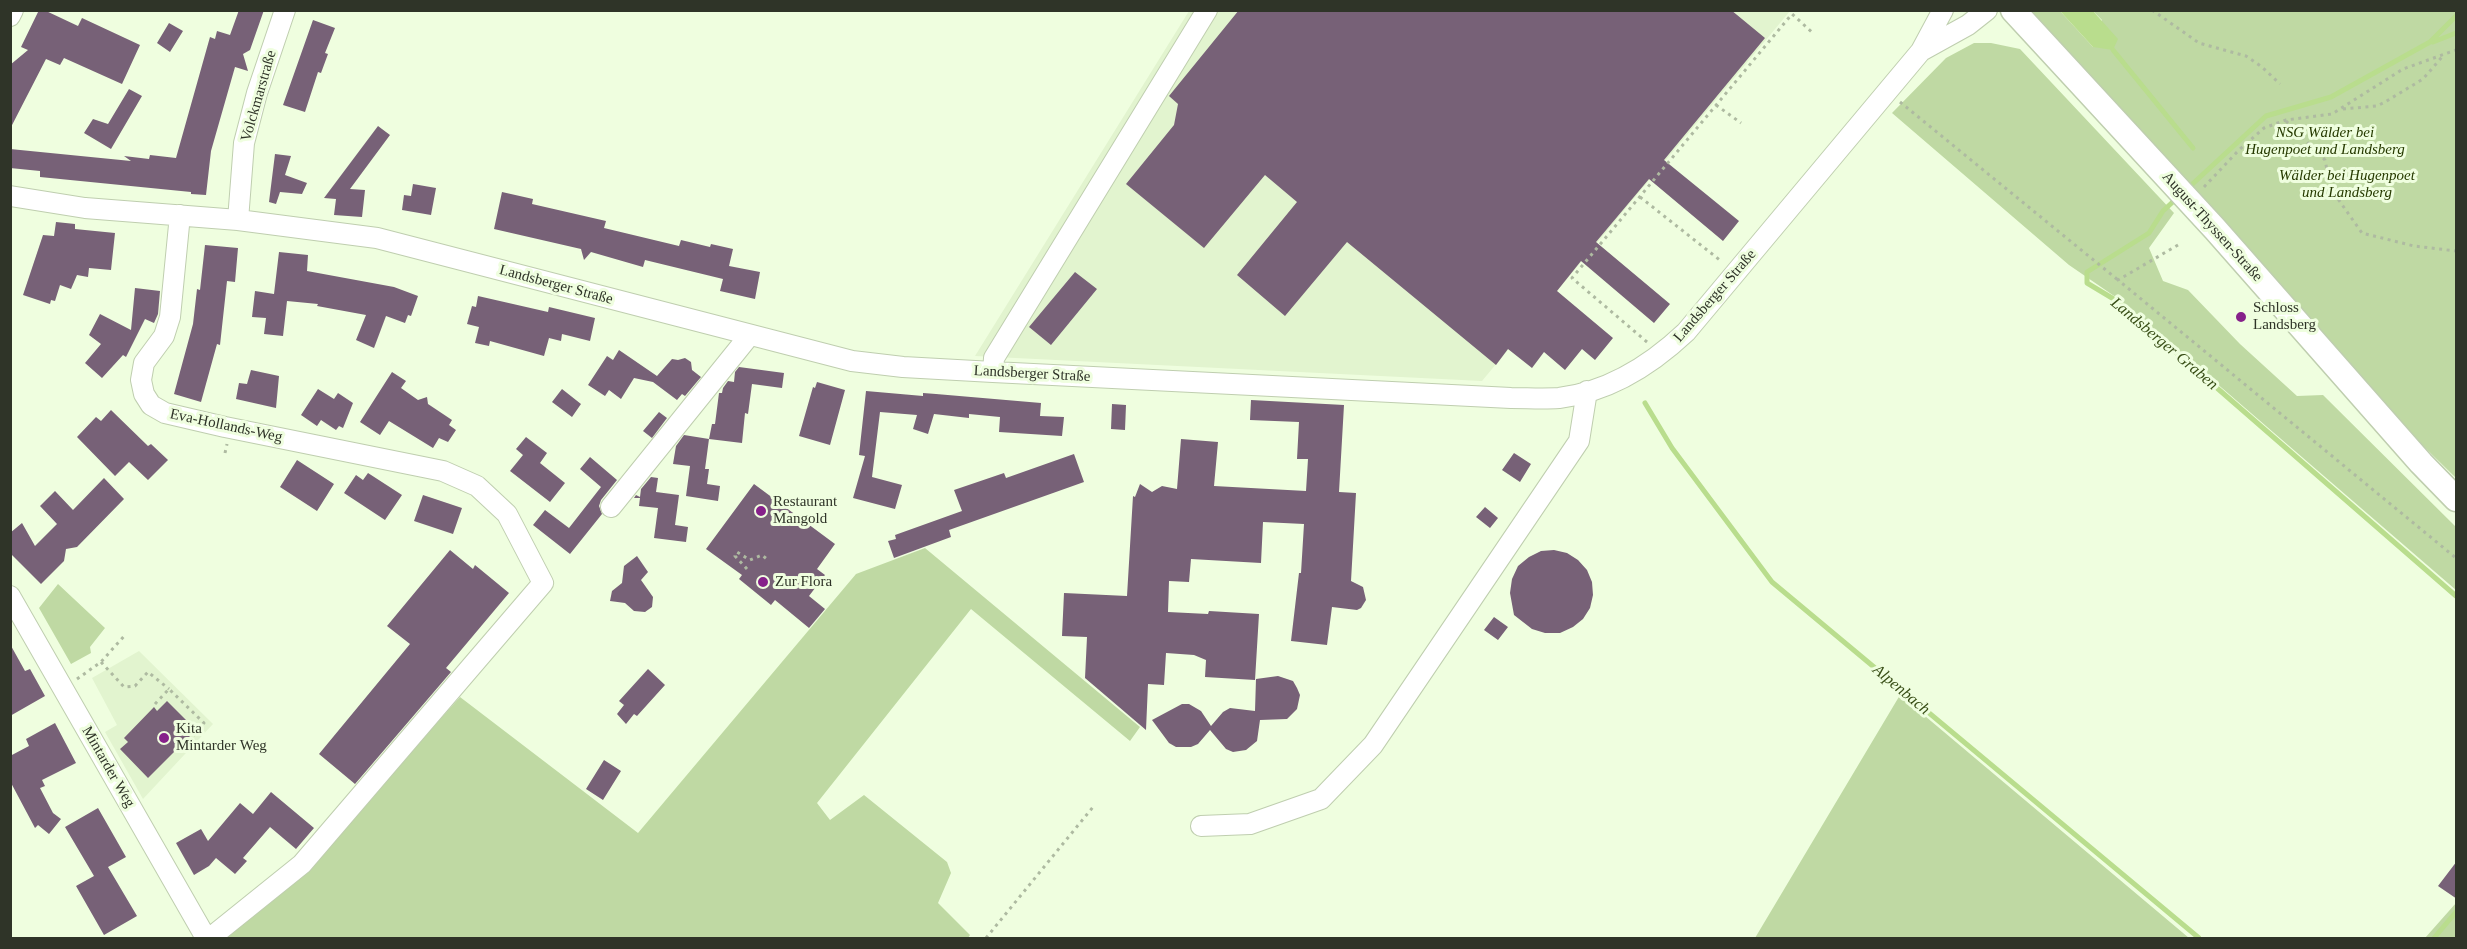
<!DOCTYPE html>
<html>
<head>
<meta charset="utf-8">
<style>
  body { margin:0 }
  #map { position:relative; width:2467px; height:949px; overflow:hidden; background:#effedf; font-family:Georgia,serif }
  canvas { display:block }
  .frame { position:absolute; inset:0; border:12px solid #2f3428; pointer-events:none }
</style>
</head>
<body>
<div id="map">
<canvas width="2467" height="949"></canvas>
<div class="frame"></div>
</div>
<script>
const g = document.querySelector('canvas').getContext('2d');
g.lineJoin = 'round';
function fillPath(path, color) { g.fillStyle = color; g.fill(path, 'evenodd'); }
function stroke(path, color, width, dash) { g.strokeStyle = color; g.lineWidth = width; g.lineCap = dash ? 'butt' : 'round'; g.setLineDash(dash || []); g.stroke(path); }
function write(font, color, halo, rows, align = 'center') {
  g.font = font + ' Georgia,serif'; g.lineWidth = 6; g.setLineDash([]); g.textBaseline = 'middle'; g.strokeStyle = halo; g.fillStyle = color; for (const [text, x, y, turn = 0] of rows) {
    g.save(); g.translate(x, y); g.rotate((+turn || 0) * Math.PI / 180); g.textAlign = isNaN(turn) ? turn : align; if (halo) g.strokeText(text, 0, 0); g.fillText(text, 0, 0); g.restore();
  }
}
fillPath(new Path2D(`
  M 1189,11 L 1790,11 L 1482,381 L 975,356 Z
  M 139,651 L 213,724 L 143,799 L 105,732 L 117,725 L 92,678 Z`), '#e2f4cf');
fillPath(new Path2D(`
  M 2020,11 L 2060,11 L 2093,47 L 2102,20 L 2093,11 L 2456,11 L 2456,478 L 2410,433 Z
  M 1974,43 L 1991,43 L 2020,49 L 2174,213 L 2149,248 L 2163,281 L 2188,290 L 2240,344 L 2297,396 L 2323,395 L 2456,527 L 2456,590 L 2120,300 L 2069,265 L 1892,113 L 1946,58 Z
  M 925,548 L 1140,727 L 1130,741 L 971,609 L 817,803 L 830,820 L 864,795 L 947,862 L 951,873 L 938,903 L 970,935 L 968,938 L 226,938 L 307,867 L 460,697 L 638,833 L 856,574 Z
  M 58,584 L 105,628 L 90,647 L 91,653 L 71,664 L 39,608 Z
  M 1900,695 L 2189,938 L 1755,938 Z
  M 2456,903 L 2456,938 L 2425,938 Z`), '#bfd9a3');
fillPath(new Path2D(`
  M 2060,11 L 2093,11 L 2118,39 L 2113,50 L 2093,47 Z`), '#b9dd8d');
stroke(new Path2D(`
  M 2433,42 L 2456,33
  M 2113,50 L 2193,148
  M 2186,190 L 2266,116 L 2331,97 L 2430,42 L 2456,16
  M 2177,198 L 2163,211 L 2149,233 L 2087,272 L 2087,283 L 2117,301 L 2456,596
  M 1645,403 L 1672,448 L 1772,582 L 2199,938
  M 2434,938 L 2456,912`), '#b9dd8d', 5);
fillPath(new Path2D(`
  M 39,10 L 44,10 L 78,26 L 82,18 L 140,45 L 122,84 L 64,58 L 60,65 L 46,59 L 10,129 L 10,65 L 28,50 L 21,47 Z
  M 239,10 L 264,10 L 250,50 L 243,54 L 248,71 L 235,67 L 211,151 L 206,195 L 191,194 L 191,192 L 40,177 L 40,171 L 10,168 L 10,149 L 131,161 L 124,156 L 149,159 L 150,155 L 176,158 L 210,37 L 215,39 L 217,31 L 230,35 Z
  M 1239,10 L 1731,10 L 1765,38 L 1664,160 L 1739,221 L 1723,241 L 1649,179 L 1596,242 L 1670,304 L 1654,323 L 1581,261 L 1557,291 L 1613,338 L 1595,360 L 1582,349 L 1565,370 L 1544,352 L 1532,368 L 1508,349 L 1496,365 L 1347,242 L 1285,316 L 1237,275 L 1297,202 L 1265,175 L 1204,248 L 1126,184 L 1174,125 L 1178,104 L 1169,96 Z
  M 313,20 L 335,28 L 325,53 L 328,54 L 321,73 L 318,72 L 305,112 L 283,105 Z
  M 169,23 L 183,31 L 170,52 L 157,43 Z
  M 129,89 L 142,96 L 111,149 L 84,133 L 93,119 L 108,124 Z
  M 378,126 L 390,135 L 350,189 L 365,190 L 362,217 L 334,215 L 336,199 L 324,198 Z
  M 275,154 L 291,156 L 285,175 L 307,183 L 302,194 L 280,192 L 276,204 L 269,202 Z
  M 413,184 L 436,188 L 431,215 L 402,210 L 404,195 L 411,196 Z
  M 502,192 L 533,199 L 532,204 L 606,221 L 604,228 L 679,246 L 681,240 L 710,247 L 711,244 L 733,249 L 729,266 L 760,272 L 755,299 L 720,291 L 723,279 L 645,260 L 643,267 L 591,252 L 584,260 L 581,249 L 494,229 Z
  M 56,222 L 75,224 L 75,229 L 115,233 L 111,270 L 89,268 L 88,277 L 77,275 L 71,289 L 60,285 L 55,301 L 51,300 L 50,304 L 23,295 L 43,235 L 54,236 Z
  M 205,245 L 238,248 L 235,282 L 227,281 L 220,345 L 217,344 L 201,402 L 174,394 L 193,324 L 197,289 L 200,290 Z
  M 279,252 L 308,255 L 307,271 L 394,287 L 418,296 L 411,316 L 408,315 L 405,323 L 386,316 L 374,348 L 356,340 L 366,315 L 317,306 L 318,304 L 287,301 L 283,336 L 264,334 L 266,318 L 252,317 L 255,291 L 274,294 Z
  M 1075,272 L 1097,289 L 1051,345 L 1029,327 Z
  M 135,288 L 160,291 L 158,314 L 154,323 L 145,319 L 126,357 L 123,355 L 102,378 L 85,363 L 101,344 L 89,335 L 100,314 L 131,330 Z
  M 478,296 L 548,312 L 549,307 L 595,318 L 590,341 L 562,334 L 561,341 L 549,338 L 544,356 L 490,341 L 489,346 L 475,343 L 479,327 L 467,324 L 472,306 L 476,307 Z
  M 619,350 L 657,376 L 672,359 L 678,360 L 685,358 L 691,362 L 692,370 L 701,377 L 685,396 L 682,394 L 677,400 L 653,382 L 634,378 L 621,399 L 609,390 L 605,396 L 588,385 L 607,356 L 613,360 Z
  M 739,367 L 784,373 L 782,388 L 752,384 L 748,414 L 745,413 L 742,443 L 709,439 L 712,424 L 715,424 L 719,393 L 722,393 L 723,388 L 728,381 L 734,382 L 735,372 Z
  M 251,370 L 279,376 L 276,408 L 236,399 L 239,383 L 247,384 Z
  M 392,372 L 406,381 L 401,388 L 418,400 L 427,397 L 428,404 L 452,420 L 449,425 L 456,430 L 448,442 L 439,438 L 433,448 L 389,421 L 380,435 L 360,422 Z
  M 817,382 L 845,390 L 830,445 L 799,436 L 813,387 L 815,388 Z
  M 318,389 L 334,399 L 338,393 L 353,403 L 343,428 L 339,426 L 336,430 L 321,420 L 317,426 L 301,415 Z
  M 562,389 L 581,404 L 572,417 L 552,402 Z
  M 866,391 L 923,396 L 923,393 L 936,394 L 1041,403 L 1040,416 L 1064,417 L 1062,436 L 999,432 L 1000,417 L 969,414 L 969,418 L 934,414 L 928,434 L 913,429 L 917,415 L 880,412 L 872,477 L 902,485 L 895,509 L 853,498 L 865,456 L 859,455 Z
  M 1251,400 L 1344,405 L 1339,492 L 1356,493 L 1351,581 L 1363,587 L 1366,600 L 1361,608 L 1357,610 L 1332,607 L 1327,645 L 1291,641 L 1299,573 L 1301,573 L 1304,524 L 1263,522 L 1261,563 L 1191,559 L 1189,582 L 1169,581 L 1168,612 L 1208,614 L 1209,611 L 1259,614 L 1255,680 L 1205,677 L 1206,660 L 1194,655 L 1166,653 L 1164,685 L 1148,684 L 1146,730 L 1085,678 L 1087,637 L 1062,636 L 1064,593 L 1127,596 L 1133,496 L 1135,497 L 1140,484 L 1152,492 L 1162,486 L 1177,489 L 1181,439 L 1218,442 L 1214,486 L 1306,491 L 1308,459 L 1297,459 L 1299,422 L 1250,420 Z
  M 1112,404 L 1126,405 L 1125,430 L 1111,429 Z
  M 111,410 L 148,446 L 151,444 L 168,460 L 148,480 L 129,462 L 115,476 L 77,437 L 96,417 L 101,421 Z
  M 659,412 L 667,418 L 652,438 L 643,431 Z
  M 684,435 L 709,439 L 705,469 L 709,469 L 707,484 L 720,486 L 718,501 L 686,496 L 690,466 L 673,464 L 676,446 Z
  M 526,437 L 547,453 L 540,463 L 565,483 L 550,502 L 510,471 L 523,455 L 516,449 Z
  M 1514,453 L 1531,464 L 1520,482 L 1502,470 Z
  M 1074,454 L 1084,482 L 949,530 L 951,537 L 894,558 L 888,541 L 896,539 L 895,535 L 962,511 L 954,490 L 1004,473 L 1006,478 Z
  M 590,457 L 617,480 L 601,500 L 599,506 L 602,514 L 570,554 L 533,525 L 545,510 L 569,528 L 601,487 L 580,469 Z
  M 297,460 L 334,484 L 317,511 L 280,487 Z
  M 368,473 L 402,495 L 385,520 L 344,493 L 356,475 L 363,480 Z
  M 651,477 L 658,478 L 656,492 L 679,495 L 675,525 L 688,527 L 686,542 L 654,538 L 658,508 L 639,506 L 640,498 L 634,498 L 636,495 L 640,497 L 641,489 Z
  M 104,478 L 124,499 L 77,547 L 66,549 L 64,561 L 41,584 L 10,553 L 10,533 L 22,523 L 35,546 L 57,524 L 40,506 L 55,491 L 73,510 Z
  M 754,484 L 835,544 L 817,569 L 825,575 L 809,596 L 825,609 L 809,628 L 775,600 L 771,605 L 739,579 L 742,575 L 706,549 Z
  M 423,495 L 462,508 L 453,534 L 414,521 Z
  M 1485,507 L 1498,518 L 1490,528 L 1476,517 Z
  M 450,550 L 473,569 L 475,565 L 509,593 L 446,668 L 451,672 L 355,784 L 319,754 L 410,644 L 387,626 Z
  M 1554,550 L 1567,553 L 1578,560 L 1587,570 L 1592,582 L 1593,595 L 1590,608 L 1583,619 L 1573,627 L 1560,633 L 1545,633 L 1532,629 L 1514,615 L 1510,593 L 1512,579 L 1518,566 L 1529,557 L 1541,551 Z
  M 637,556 L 648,572 L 641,580 L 653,597 L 652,607 L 645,612 L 634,611 L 625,603 L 610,601 L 612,591 L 622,583 L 624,566 Z
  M 1494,617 L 1508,627 L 1498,640 L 1484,630 Z
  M 10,644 L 25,671 L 30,669 L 45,696 L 10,716 Z
  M 648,669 L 665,685 L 637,716 L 634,714 L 626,724 L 617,714 L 624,705 L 619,701 Z
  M 1278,676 L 1293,681 L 1297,688 L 1300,695 L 1297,709 L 1287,719 L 1260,720 L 1257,741 L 1246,750 L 1233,752 L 1226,749 L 1210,730 L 1198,744 L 1191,747 L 1176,747 L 1169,743 L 1152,720 L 1182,704 L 1189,704 L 1201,711 L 1211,726 L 1223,712 L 1230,708 L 1255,711 L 1256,679 Z
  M 167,701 L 196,730 L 148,778 L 120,749 L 128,742 L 124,738 L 154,707 L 157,711 Z
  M 55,723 L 76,763 L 42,780 L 45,786 L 40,788 L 53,813 L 61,819 L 49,834 L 38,825 L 35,828 L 10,781 L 10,756 L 29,746 L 26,739 Z
  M 604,760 L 621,771 L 603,800 L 586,789 Z
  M 271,792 L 314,828 L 296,849 L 270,827 L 243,858 L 247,861 L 235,874 L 216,858 L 209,866 L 194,875 L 176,843 L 201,829 L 208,841 L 240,803 L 253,814 Z
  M 98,808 L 126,857 L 108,867 L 137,916 L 104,935 L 76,886 L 94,876 L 65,827 Z
  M 2457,861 L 2457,899 L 2438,886 Z`), '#776177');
const minor = new Path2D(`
  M 10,16 L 13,10
  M 1921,51 L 1968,25 L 1987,10
  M 10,196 L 85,208 L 238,220 L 377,238 L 852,361 L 903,367 L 993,372 L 1511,398 C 1527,398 1543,399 1559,398 C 1608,392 1651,365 1686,332 L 1921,51 L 1943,10
  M 180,215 L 170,317 L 164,336 L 144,363 L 141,380 L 144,394 L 151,405 L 165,413 L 225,427 L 443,471 L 477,486 L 507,514 L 543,583 L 302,864 L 210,938
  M 238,220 L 244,143 L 257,93 L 285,10
  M 993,372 L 994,358 L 1207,10
  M 611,507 L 749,336
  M 10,596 L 206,938
  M 1201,826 L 1250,824 L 1321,799 L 1373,745 L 1579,441 L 1587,391`);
const major = new Path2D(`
  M 2013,10 L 2215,229 L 2421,463 L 2456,499`);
stroke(minor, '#bfceaf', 22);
stroke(major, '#bfceaf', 27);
stroke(new Path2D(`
  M 2152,10 L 2199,43 L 2246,56 L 2262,67 L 2280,84
  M 1900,102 L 2118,280
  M 1716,105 L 1741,123
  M 2343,109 L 2377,106 L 2385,102 L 2423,79 L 2442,57
  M 2286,121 L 2325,160 L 2331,189 L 2362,233 L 2414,246 L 2456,251
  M 2204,187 L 2239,150 L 2264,128 L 2286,120 L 2332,114 L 2403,69 L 2456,50
  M 1640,197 L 1721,261
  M 2178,245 L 2118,280 L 2456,558
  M 1647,342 L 1572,278 L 1792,14 L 1814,34
  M 225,453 L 227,444
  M 747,569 L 735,556 L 737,552 L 750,560 L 762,555 L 768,560
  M 101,662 L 124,687 L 135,686 L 148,672 L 169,689
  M 77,679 L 101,662 L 125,635
  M 155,704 L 169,689 L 204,723 L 185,746
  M 986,938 L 1093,807`), '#aebaa1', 3, [3, 4.5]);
stroke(minor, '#fff', 20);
stroke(major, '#fff', 24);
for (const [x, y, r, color] of [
  [2241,317,6,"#86218a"],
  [761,511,6,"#86218a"],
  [763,582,6,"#86218a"],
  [164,738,6,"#86218a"]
]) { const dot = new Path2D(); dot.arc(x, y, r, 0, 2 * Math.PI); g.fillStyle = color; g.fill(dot); stroke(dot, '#effedf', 2); }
write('15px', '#2f3428', '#effedf', [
  ["Volckmarstraße",259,96,-74],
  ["August-Thyssen-Straße",2212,227,48],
  ["Landsberger Straße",556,285,15],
  ["Landsberger Straße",1715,296,-49],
  ["Landsberger Straße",1032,374,3],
  ["Eva-Hollands-Weg",226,426,12],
  ["Mintarder Weg",108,767,60]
]);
write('italic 15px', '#263a00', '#effedf', [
  ["NSG Wälder bei",2325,133],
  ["Hugenpoet und Landsberg",2325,150],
  ["Wälder bei Hugenpoet",2347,176],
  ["und Landsberg",2347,193]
]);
write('15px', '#2f3428', '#effedf', [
  ["Schloss",2253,308],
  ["Landsberg",2253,325],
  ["Restaurant",773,502],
  ["Mangold",773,519],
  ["Zur Flora",775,582],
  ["Kita",176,729],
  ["Mintarder Weg",176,746]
], 'left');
write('italic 16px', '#384e16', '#effedf', [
  ["Landsberger Graben",2164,344,40],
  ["Alpenbach",1901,690,40]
]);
</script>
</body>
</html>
